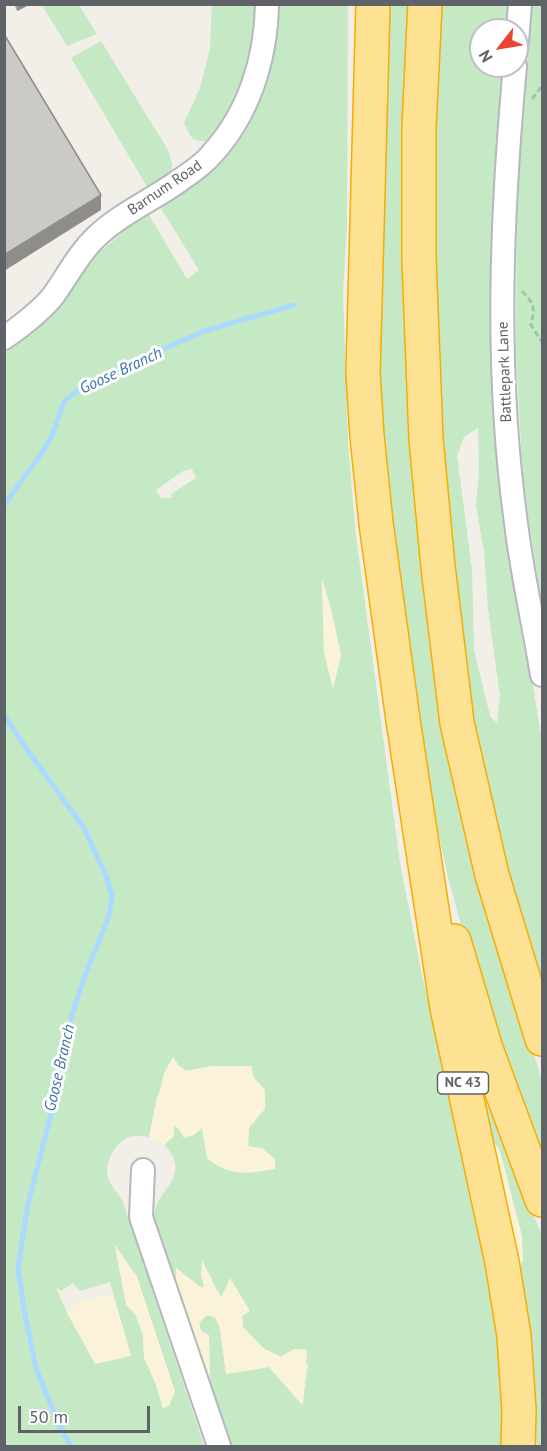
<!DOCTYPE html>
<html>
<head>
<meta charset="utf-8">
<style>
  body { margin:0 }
  #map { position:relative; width:547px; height:1451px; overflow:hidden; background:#f1efe8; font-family:"PT Sans",sans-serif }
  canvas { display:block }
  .frame { position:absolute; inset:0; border:6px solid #5f6368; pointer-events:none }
  .north { position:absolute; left:469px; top:18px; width:60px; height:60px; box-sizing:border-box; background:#fff; border:2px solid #bfc1c3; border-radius:50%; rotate:239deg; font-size:16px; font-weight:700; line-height:24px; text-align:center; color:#5f6368 }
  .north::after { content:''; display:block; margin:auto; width:21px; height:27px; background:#ea4335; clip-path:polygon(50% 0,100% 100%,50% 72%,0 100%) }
  .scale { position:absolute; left:18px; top:1406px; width:132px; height:27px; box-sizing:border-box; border:3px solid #5f6368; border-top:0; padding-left:8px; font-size:18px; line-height:21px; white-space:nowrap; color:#5f6368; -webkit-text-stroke:4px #fff; paint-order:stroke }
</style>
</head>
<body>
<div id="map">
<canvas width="547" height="1451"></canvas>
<div class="frame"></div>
<div class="north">N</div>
<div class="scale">50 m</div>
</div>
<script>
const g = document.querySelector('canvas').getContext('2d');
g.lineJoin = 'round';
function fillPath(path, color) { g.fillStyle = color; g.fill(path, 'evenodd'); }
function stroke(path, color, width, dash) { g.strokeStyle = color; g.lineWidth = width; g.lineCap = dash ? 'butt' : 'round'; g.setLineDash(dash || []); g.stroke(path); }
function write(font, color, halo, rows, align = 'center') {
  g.font = font + ' "PT Sans",sans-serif'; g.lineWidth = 6; g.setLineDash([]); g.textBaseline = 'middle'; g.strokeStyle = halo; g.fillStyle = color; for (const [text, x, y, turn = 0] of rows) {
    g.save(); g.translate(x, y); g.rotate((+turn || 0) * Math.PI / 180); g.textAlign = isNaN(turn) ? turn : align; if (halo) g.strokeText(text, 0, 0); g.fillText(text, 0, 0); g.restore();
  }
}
fillPath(new Path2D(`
  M 42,5 L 79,5 L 97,34 L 67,46 Z
  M 212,5 L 255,5 C 254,39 251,76 234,107 C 227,119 216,130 208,141 C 191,142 191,137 184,123 L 200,88 L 210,49 Z
  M 278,5 L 348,5 L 347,227 L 343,290 L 348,443 L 356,536 L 400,863 L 423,980 L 462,1136 L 502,1310 L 510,1446 L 231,1446 L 210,1383 L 209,1336 L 201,1331 L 198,1323 L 207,1315 L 215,1317 L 220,1328 L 226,1374 L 269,1367 L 302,1405 L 308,1365 L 294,1349 L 281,1357 L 263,1348 L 243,1327 L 242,1316 L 230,1279 L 222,1298 L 213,1284 L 201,1275 L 204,1286 L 201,1288 L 176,1268 L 176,1281 C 170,1263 157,1234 155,1217 C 151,1193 196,1176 164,1145 L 174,1136 L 174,1126 L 202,1127 L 207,1158 C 231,1177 246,1174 274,1169 L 248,1147 L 249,1127 L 255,1122 L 265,1090 L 254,1078 L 251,1066 L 213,1066 L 186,1071 L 179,1066 L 157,1096 L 149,1137 C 143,1136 136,1135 130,1137 C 115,1142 104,1162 108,1177 C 110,1186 118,1193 123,1202 L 204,1446 L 5,1446 L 5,350 L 31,332 L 58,303 L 85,265 L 129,227 L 149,215 L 187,279 L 199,270 L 161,208 C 179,196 198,184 214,170 C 258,128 276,63 278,5 ZM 192,469 L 196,478 L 171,494 L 172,498 L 161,498 L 156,490 L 183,471 ZM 322,582 L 330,605 L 341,655 L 333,687 L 324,652 ZM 115,1246 L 137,1277 L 174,1391 L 169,1406 L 163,1408 L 155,1382 L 144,1358 L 143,1335 L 120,1274 ZM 110,1282 L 131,1356 L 67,1313 L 56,1287 L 61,1291 L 73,1283 L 80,1291 Z
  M 385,5 L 414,5 L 407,310 L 515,991 L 542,1081 L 542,1173 L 483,1007 L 447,873 L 416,730 L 381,439 L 380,266 Z
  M 440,5 L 511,5 L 509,30 L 481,30 L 481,66 L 506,66 L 496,407 L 501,489 L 542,741 L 542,1000 L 476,752 L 445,542 L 433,261 ZM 478,428 L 479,471 L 476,506 L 484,551 L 488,609 L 500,696 L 497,723 L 490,716 L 474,650 L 472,569 L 457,456 L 464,437 Z
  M 531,5 L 542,5 L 542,608 L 523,480 L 516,352 L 517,176 Z
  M 101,41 L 168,150 L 172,163 L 172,174 L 154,187 L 146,185 L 71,58 Z
  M 486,1091 L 525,1196 L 542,1235 L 542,1446 L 526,1446 L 488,1133 L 473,1096 Z`), '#c5e8c5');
fillPath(new Path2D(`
  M 322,579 L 330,605 L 341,655 L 333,689 L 324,652 Z
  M 173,1057 L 179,1066 L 186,1071 L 213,1066 L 251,1066 L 254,1078 L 265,1090 L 265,1109 L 249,1127 L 248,1146 L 262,1148 L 275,1159 L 275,1169 C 245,1172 232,1178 207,1158 L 202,1128 L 194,1135 L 184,1138 L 178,1128 L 174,1126 L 174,1136 L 164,1145 L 149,1137 L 164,1073 Z
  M 488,1133 L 500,1151 L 522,1236 L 523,1259 L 515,1285 Z
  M 115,1245 L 137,1277 L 175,1391 L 169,1406 L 163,1408 L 155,1382 L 144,1358 L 143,1335 L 136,1315 L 126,1305 Z
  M 202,1260 L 221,1298 L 230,1278 L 250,1311 L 242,1316 L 243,1327 L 263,1348 L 281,1357 L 294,1349 L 307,1350 L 303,1405 L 269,1367 L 226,1374 L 220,1328 L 215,1317 L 207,1315 L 199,1323 L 201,1331 L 209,1335 L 210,1383 L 176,1281 L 176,1268 L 202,1288 L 204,1285 L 201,1275 Z
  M 113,1295 L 131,1356 L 95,1364 L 67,1313 C 79,1300 96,1298 113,1295 Z`), '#fbf3d9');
stroke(new Path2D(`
  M 4,505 L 44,450 L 53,433 L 64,402 L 75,392 L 125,366 L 204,331 L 294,305
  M 4,715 L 31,755 L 84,828 L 107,878 L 112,896 L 109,916 L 84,978 L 72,1015 L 61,1075 L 28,1204 L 18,1268 L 24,1309 L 36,1368 L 59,1425 L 71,1446`), '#aadaff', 5);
const minor = new Path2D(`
  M 517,42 L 520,4
  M 515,66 C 501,218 495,372 516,523 C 522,574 534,625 542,675
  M 4,338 C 19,328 42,310 53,296 C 67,277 78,254 96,237 C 120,214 152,200 179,181 C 190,173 203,165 211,155 C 249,114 266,59 267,4
  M 143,1170 L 141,1217 L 219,1446`);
const highway = new Path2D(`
  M 373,4 L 363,373 L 367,436 L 376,523 L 403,720 L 447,1008 L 502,1262 L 514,1336 L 519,1410 L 518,1446
  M 425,4 L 419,127 L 419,260 L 426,439 L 438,567 L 457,723 L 492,875 L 542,1039
  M 454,941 L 486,1049 L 542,1200`);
stroke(minor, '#b5b8bc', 26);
stroke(highway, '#f9ab00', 36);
stroke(new Path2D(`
  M 532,99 L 542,86
  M 522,291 C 535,305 535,307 531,325 L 542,342`), '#9cc7a9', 3, [6, 3]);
stroke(minor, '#fff', 22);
stroke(highway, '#fde293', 33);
fillPath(new Path2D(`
  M 14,4 L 31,4 L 17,11 Z`), '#afaea9');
fillPath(new Path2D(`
  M 17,4 L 31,4 L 17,11 Z
  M 101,195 L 101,210 L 4,271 L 4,255 Z`), '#8f8d8a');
const building = new Path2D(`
  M 4,34 L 101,195 L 4,255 Z`);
fillPath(building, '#cccac5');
stroke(building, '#8f8d8a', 1.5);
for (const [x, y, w] of [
  [463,1083,51]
]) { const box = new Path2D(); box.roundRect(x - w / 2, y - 11, w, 22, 4.5); g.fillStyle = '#fff'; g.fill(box); stroke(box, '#5f6368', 1.5); }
write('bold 14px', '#5f6368', null, [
  ["NC 43",463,1083]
]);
write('15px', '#5f6368', '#fff', [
  ["Barnum Road",165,188,-34],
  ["Battlepark Lane",505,372,-92]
]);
write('italic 16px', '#4174aa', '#fff', [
  ["Goose Branch",121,371,-25],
  ["Goose Branch",60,1068,-77]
]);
</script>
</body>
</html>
